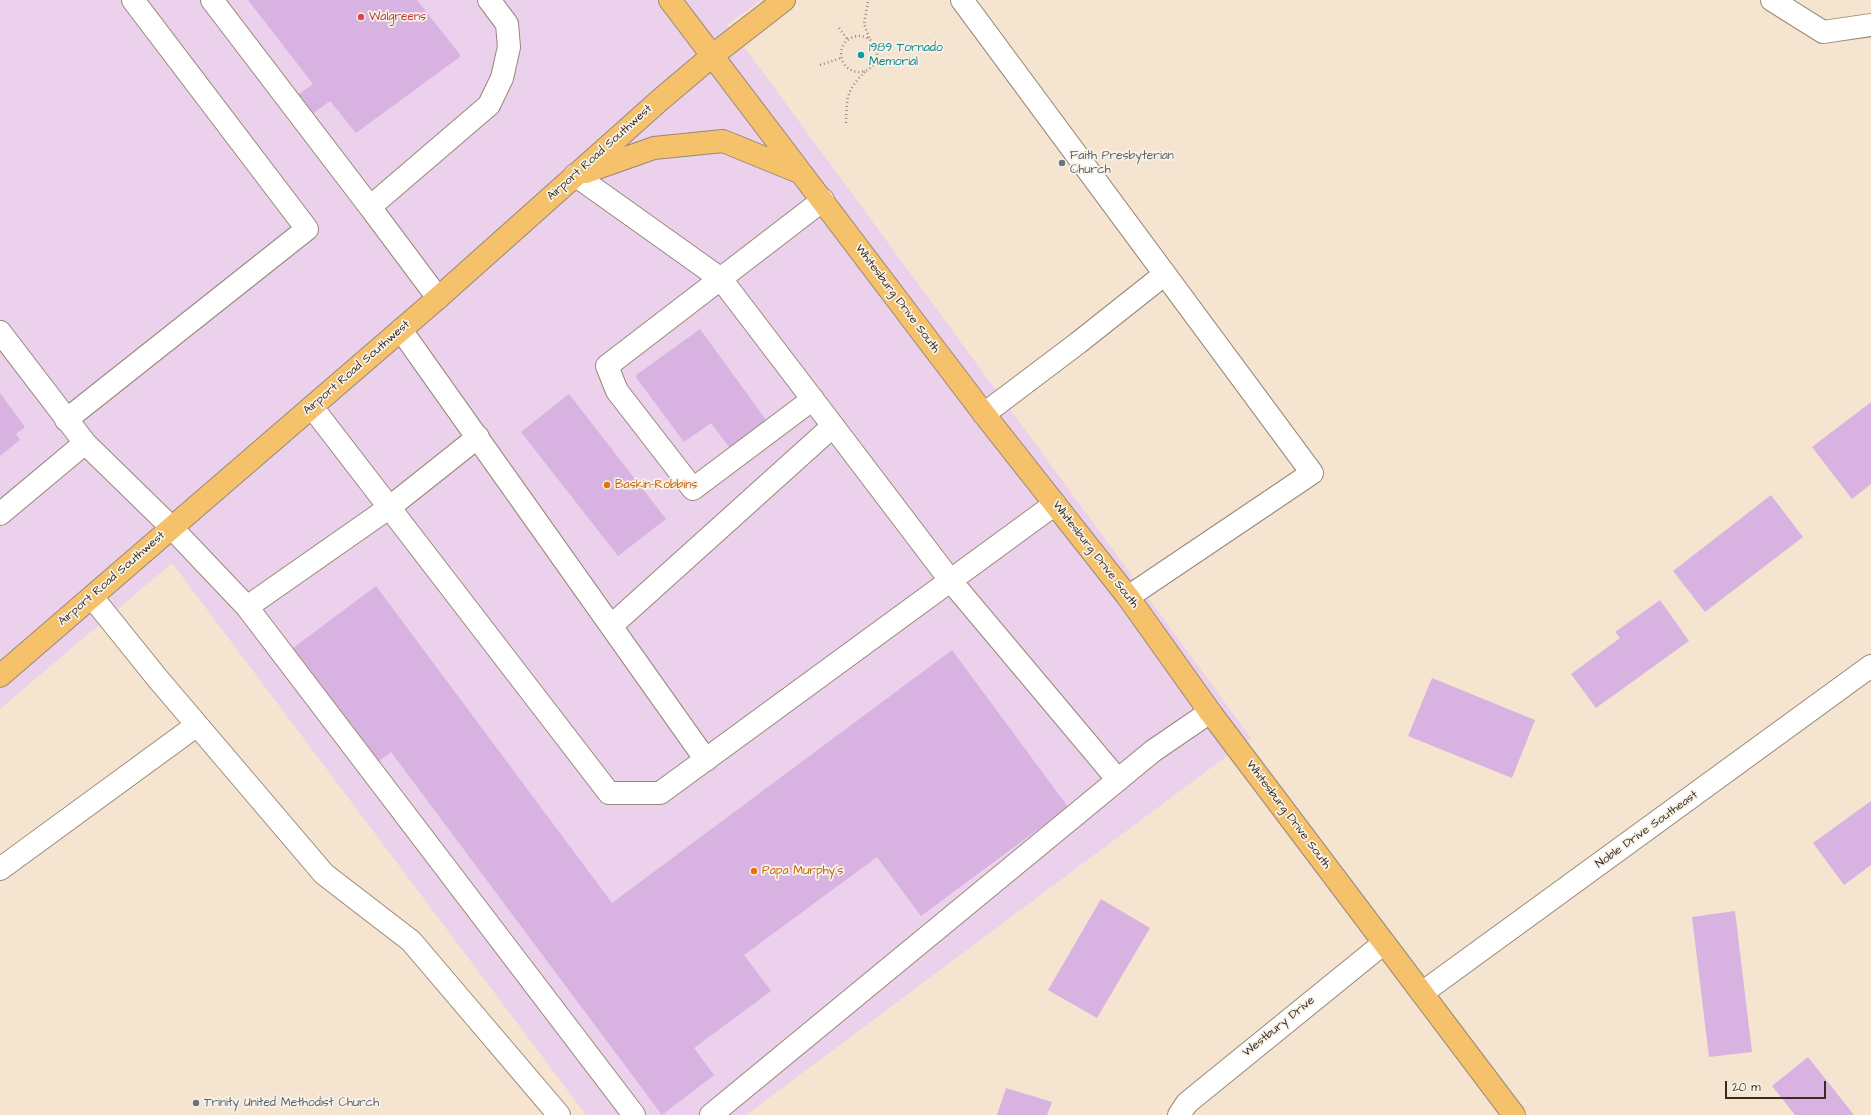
<!DOCTYPE html>
<html>
<head>
<meta charset="utf-8">
<style>
  body { margin:0 }
  #map { position:relative; width:1871px; height:1115px; overflow:hidden; background:#f5e5d0; font-family:"Architects Daughter",sans-serif }
  canvas { display:block }
  .scale { position:absolute; left:1725px; top:1081px; width:101px; height:18px; box-sizing:border-box; border:2px solid #3b2a1e; border-top:0; padding-left:5px; font-size:12px; line-height:14px; white-space:nowrap; color:#3b2a1e; -webkit-text-stroke:3px #f7f3e8; paint-order:stroke }
</style>
</head>
<body>
<div id="map">
<canvas width="1871" height="1115"></canvas>
<div class="scale">20 m</div>
</div>
<script>
const g = document.querySelector('canvas').getContext('2d');
g.lineJoin = 'round';
function fillPath(path, color) { g.fillStyle = color; g.fill(path, 'evenodd'); }
function stroke(path, color, width, dash) { g.strokeStyle = color; g.lineWidth = width; g.lineCap = dash ? 'butt' : 'round'; g.setLineDash(dash || []); g.stroke(path); }
function write(font, color, halo, rows, align = 'center') {
  g.font = font + ' "Architects Daughter",sans-serif'; g.lineWidth = 3.5; g.setLineDash([]); g.textBaseline = 'middle'; g.strokeStyle = halo; g.fillStyle = color; for (const [text, x, y, turn = 0] of rows) {
    g.save(); g.translate(x, y); g.rotate((+turn || 0) * Math.PI / 180); g.textAlign = isNaN(turn) ? turn : align; if (halo) g.strokeText(text, 0, 0); g.fillText(text, 0, 0); g.restore();
  }
}
fillPath(new Path2D(`
  M 0,0 L 761,0 L 727,25 L 765,75 L 1251,738 L 746,1115 L 586,1115 L 172,563 L 0,709 Z`), '#ebd1eb');
fillPath(new Path2D(`
  M 248,0 L 417,0 L 461,56 L 356,133 L 330,101 L 307,118 L 292,99 L 313,84 Z
  M 700,329 L 769,424 L 732,451 L 711,423 L 684,442 L 635,376 Z
  M 0,393 L 25,427 L 16,434 L 20,440 L 0,456 Z
  M 569,394 L 666,519 L 618,556 L 521,432 Z
  M 1871,402 L 1871,484 L 1852,499 L 1812,447 Z
  M 1771,495 L 1803,537 L 1705,612 L 1673,571 Z
  M 376,586 L 612,903 L 952,650 L 1068,807 L 921,916 L 877,857 L 744,955 L 771,991 L 694,1048 L 714,1075 L 662,1115 L 391,752 L 374,765 L 289,651 Z
  M 1660,600 L 1689,641 L 1596,708 L 1571,674 L 1620,638 L 1615,632 Z
  M 1432,678 L 1535,720 L 1512,778 L 1408,736 Z
  M 1871,801 L 1871,865 L 1844,885 L 1813,843 Z
  M 1101,899 L 1150,928 L 1097,1018 L 1048,990 Z
  M 1735,911 L 1752,1052 L 1709,1057 L 1692,917 Z
  M 1808,1057 L 1854,1115 L 1795,1115 L 1772,1086 Z
  M 1006,1088 L 1052,1102 L 1047,1115 L 997,1115 Z`), '#d8b3e1');
const minor = new Path2D(`
  M 212,0 L 370,207
  M 962,0 L 1312,473 L 1128,597
  M 1772,0 L 1823,32 L 1871,25
  M 575,175 L 721,279 L 833,426
  M 438,298 L 370,207 L 489,105 L 502,78 L 509,47 L 507,24 L 489,0
  M 401,330 L 706,760
  M 0,332 L 85,443 L 172,528 L 247,607 L 634,1115
  M 813,399 L 693,489 L 617,391 L 607,366 L 823,200
  M 312,407 L 609,793 L 660,793 L 1055,504
  M 984,414 L 1078,343 L 1165,274
  M 66,420 L 307,229 L 133,0
  M 0,514 L 85,443
  M 92,597 L 158,679 L 324,874 L 411,941 L 559,1115
  M 247,607 L 390,507 L 478,437
  M 611,626 L 833,426 L 950,580 L 1118,780
  M 0,869 L 197,725
  M 1422,993 L 1871,666
  M 711,1115 L 1153,751 L 1210,712
  M 1179,1115 L 1187,1103 L 1384,943`);
const major = new Path2D(`
  M 670,0 L 984,414 L 1128,597 L 1210,712 L 1514,1115
  M 586,172 L 654,148 L 723,141 L 799,172
  M 0,676 L 438,298 L 660,100 L 712,56 L 784,0`);
stroke(minor, '#988877', 24);
stroke(major, '#988877', 24);
stroke(new Path2D(`
  M 868,2 L 864,24 L 870,40
  M 839,28 L 848,40
  M841 54a18 18 0 1 1 36 0a18 18 0 1 1-36 0Z
  M 820,65 L 841,58
  M 846,123 C 847,97 846,90 866,71`), '#988877', 2.5, [1, 3]);
stroke(minor, '#fff', 22);
stroke(major, '#f5c16b', 22);
for (const [x, y, r, color] of [
  [361,17,4,"#e0444e"],
  [861,55,4,"#0f9aa8"],
  [1062,163,4,"#6b7280"],
  [607,485,4,"#e8710a"],
  [754,871,4,"#e8710a"],
  [196,1103,4,"#6b7280"]
]) { const dot = new Path2D(); dot.arc(x, y, r, 0, 2 * Math.PI); g.fillStyle = color; g.fill(dot); stroke(dot, '#f7f3e8', 1.5); }
write('12px', '#be3a42', '#f7f3e8', [
  ["Walgreens",369,17]
], 'left');
write('12px', '#0d838f', '#f7f3e8', [
  ["1989 Tornado",869,48],
  ["Memorial",869,62]
], 'left');
write('12px', '#3b2a1e', '#f7f3e8', [
  ["Airport Road Southwest",600,153,-42],
  ["Whitesburg Drive South",897,299,53],
  ["Airport Road Southwest",357,368,-41],
  ["Whitesburg Drive South",1095,555,52],
  ["Airport Road Southwest",112,579,-41],
  ["Whitesburg Drive South",1288,815,53],
  ["Noble Drive Southeast",1647,830,-36],
  ["Westbury Drive",1279,1027,-39]
]);
write('12px', '#5b616d', '#f7f3e8', [
  ["Faith Presbyterian",1070,156],
  ["Church",1070,170],
  ["Trinity United Methodist Church",204,1103]
], 'left');
write('12px', '#c56008', '#f7f3e8', [
  ["Baskin-Robbins",615,485],
  ["Papa Murphy's",762,871]
], 'left');
</script>
</body>
</html>
